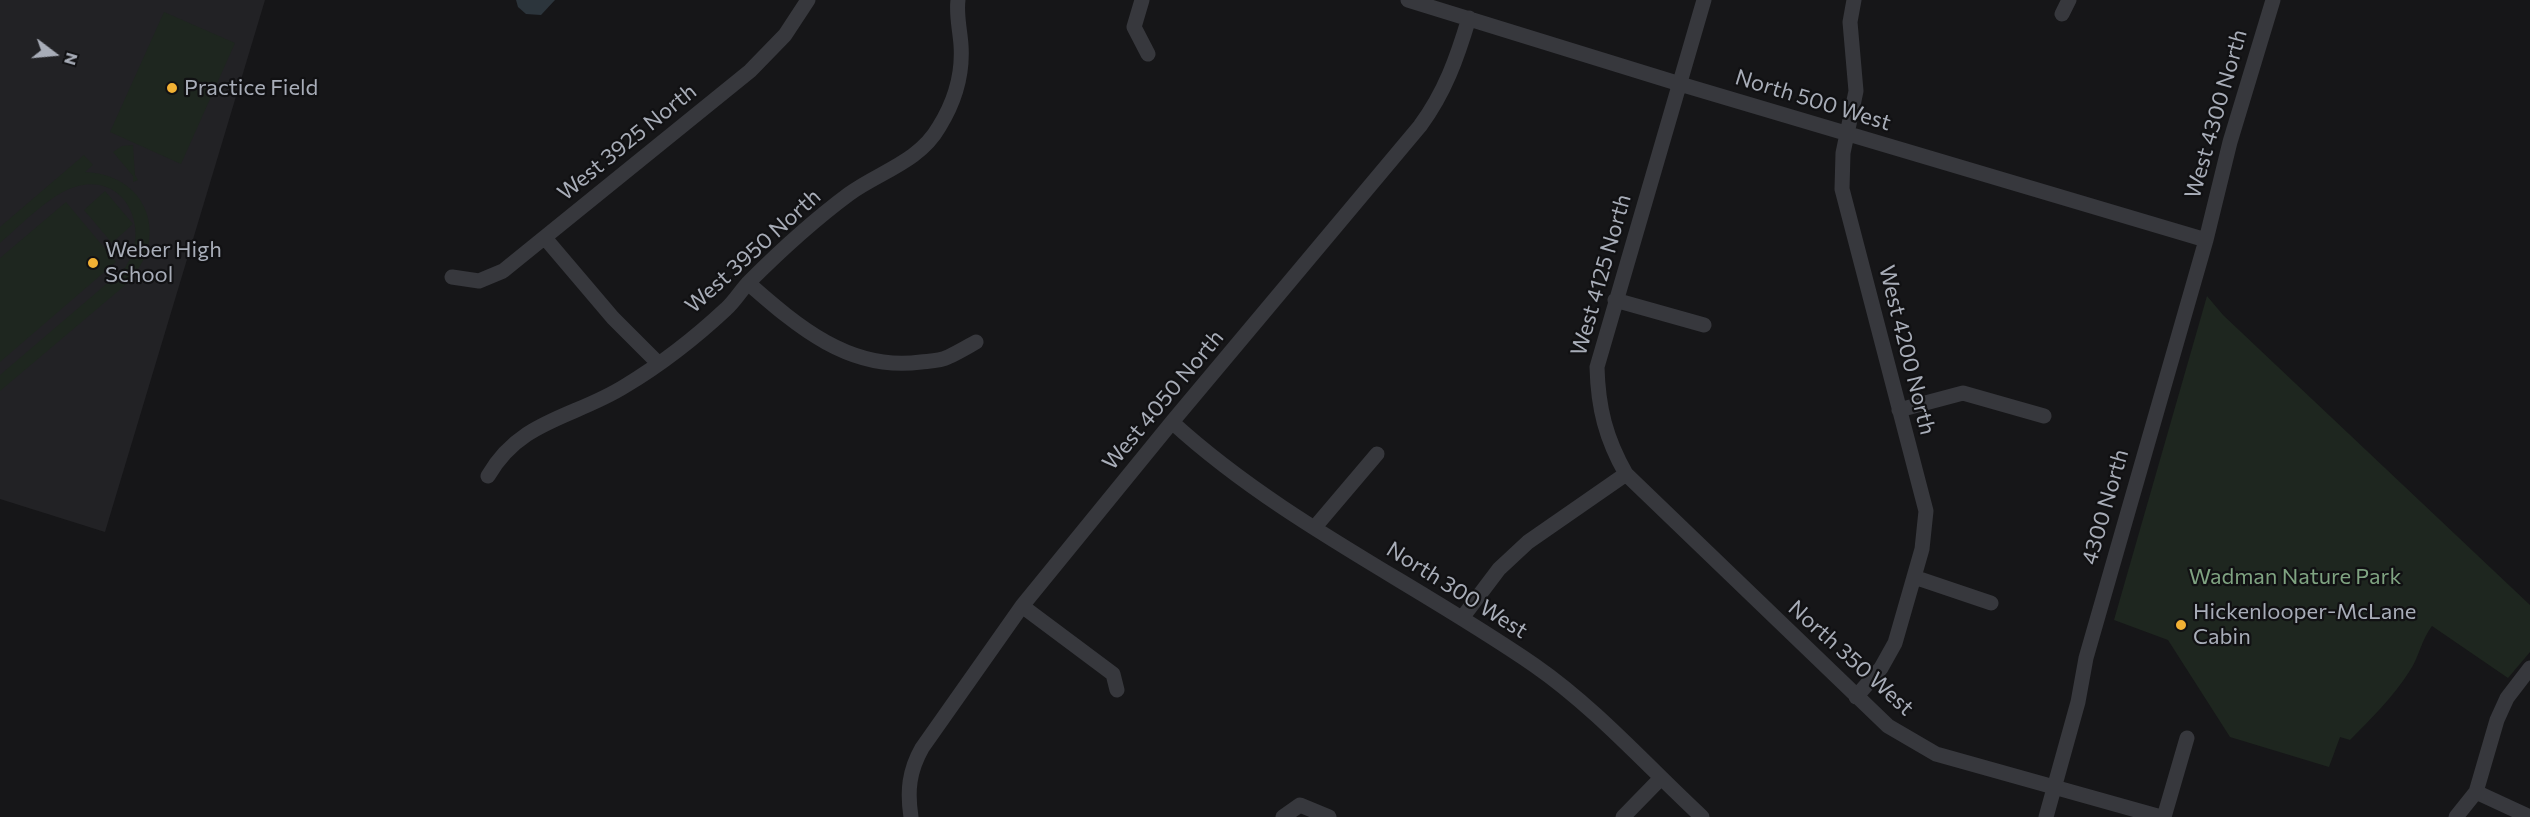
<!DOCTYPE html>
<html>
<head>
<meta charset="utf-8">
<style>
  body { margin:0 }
  #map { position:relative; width:2530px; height:817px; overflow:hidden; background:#161618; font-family:Commissioner,sans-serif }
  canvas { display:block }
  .north { position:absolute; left:24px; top:24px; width:60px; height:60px; -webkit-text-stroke:4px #111113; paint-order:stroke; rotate:106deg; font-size:16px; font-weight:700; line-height:24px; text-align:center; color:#a8adb8 }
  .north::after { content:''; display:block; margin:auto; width:21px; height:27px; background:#a8adb8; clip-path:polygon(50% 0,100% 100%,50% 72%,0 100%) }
</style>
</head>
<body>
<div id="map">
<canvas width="2530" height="817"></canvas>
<div class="north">N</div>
</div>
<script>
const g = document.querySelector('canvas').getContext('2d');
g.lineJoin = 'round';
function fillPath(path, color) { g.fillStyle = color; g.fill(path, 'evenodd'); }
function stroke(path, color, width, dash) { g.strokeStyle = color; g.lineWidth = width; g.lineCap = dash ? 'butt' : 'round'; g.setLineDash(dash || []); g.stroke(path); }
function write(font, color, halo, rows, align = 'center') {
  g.font = font + ' Commissioner,sans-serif'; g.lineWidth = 4.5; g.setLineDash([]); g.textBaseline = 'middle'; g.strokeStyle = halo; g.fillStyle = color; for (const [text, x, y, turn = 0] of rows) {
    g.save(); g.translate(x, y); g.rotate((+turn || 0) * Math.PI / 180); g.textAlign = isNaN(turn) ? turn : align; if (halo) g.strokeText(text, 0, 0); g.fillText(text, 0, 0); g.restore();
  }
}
fillPath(new Path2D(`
  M 0,0 L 265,0 L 105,532 L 0,499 Z`), '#222225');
fillPath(new Path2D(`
  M 164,12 L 235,43 L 181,164 L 110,132 Z
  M 133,145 L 135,175 L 138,180 L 133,182 L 133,176 L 113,152 L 122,146 Z
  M 84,155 L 93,165 L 85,172 C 152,175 171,244 123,287 L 0,391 L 0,375 L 125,268 C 151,231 127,174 78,186 C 52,192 20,226 0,243 L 0,227 Z
  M 105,191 L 133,224 L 112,243 L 84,210 Z
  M 66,202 L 116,262 L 0,362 L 0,258 Z
  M 2207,296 L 2223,315 L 2530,605 L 2530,652 L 2508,678 L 2432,626 C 2421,640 2419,658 2409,672 C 2393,697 2371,719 2350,740 L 2340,737 L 2329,767 L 2230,737 L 2168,640 L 2114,620 Z`), '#1e261f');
fillPath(new Path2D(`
  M 516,0 L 555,0 L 541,15 L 526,14 L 518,7 Z`), '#2c353c');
stroke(new Path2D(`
  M 1142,0 L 1134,27 L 1148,54
  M 1408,0 L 1680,84 L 2206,240
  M 1704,0 L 1597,367 C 1598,408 1606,439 1626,474 L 1888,726 L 1936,754 L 2161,817
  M 1854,0 L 1850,22 L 1856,91 L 1843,153 L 1842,189 L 1926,511 L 1922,549 L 1895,643 L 1881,668 L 1856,697
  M 2062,14 L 2069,0
  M 545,238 L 613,318 L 658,363
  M 452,277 L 479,281 L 503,271 L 750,71 L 785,35 L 808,0
  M 748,283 C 797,326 850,372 921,362 C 929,361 940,361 948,357 C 957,353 967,347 976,342
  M 1615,300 L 1704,325
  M 1899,410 L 1963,393 L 2044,416
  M 1172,422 C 1279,520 1415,583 1534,665 C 1596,708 1647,766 1702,817
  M 488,476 C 521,419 574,418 625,386 C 660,365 696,337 726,309 C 735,301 741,290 750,281 C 780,251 814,220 849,194 C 879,172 919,162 939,127 C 954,103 963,74 961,45 C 960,30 956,15 958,0
  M 1315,527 L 1377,454
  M 1914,577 L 1991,603
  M 1022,606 L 1113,674 L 1117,690
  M 1462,618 L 1499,569 L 1528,542 L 1626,474
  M 2476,792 L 2530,817
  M 911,817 C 907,791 909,771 922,748 L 1022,606 L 1172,422 L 1420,126 C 1445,92 1457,58 1469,18
  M 1283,817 L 1300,805 L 1329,817
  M 1623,817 L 1661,778
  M 2046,817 L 2078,702 L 2086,658 L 2206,240 L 2230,142 L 2273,0
  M 2164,817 L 2187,738
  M 2456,817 L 2476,792 L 2497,720 L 2507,698 L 2530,668`), '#37383d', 15);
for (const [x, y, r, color] of [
  [172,88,6,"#f2b134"],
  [93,263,6,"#f2b134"],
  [2181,625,6,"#f2b134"]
]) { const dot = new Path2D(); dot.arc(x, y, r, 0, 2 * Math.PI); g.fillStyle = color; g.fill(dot); stroke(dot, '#111113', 2); }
write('22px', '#a8adb8', '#111113', [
  ["Practice Field",184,88],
  ["Weber High",105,250],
  ["School",105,275],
  ["Hickenlooper-McLane",2193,612],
  ["Cabin",2193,637]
], 'left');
write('22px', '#a8adb8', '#111113', [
  ["North 500 West",1813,100,17],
  ["West 4300 North",2216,114,-74],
  ["West 3925 North",627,142,-39],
  ["West 3950 North",753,251,-42],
  ["West 4125 North",1601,275,-74],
  ["West 4200 North",1907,350,76],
  ["West 4050 North",1163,400,-50],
  ["4300 North",2105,507,-74],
  ["North 300 West",1457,590,32],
  ["North 350 West",1851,658,42]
]);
write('22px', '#7fa381', '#111113', [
  ["Wadman Nature Park",2295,577]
]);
</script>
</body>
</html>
